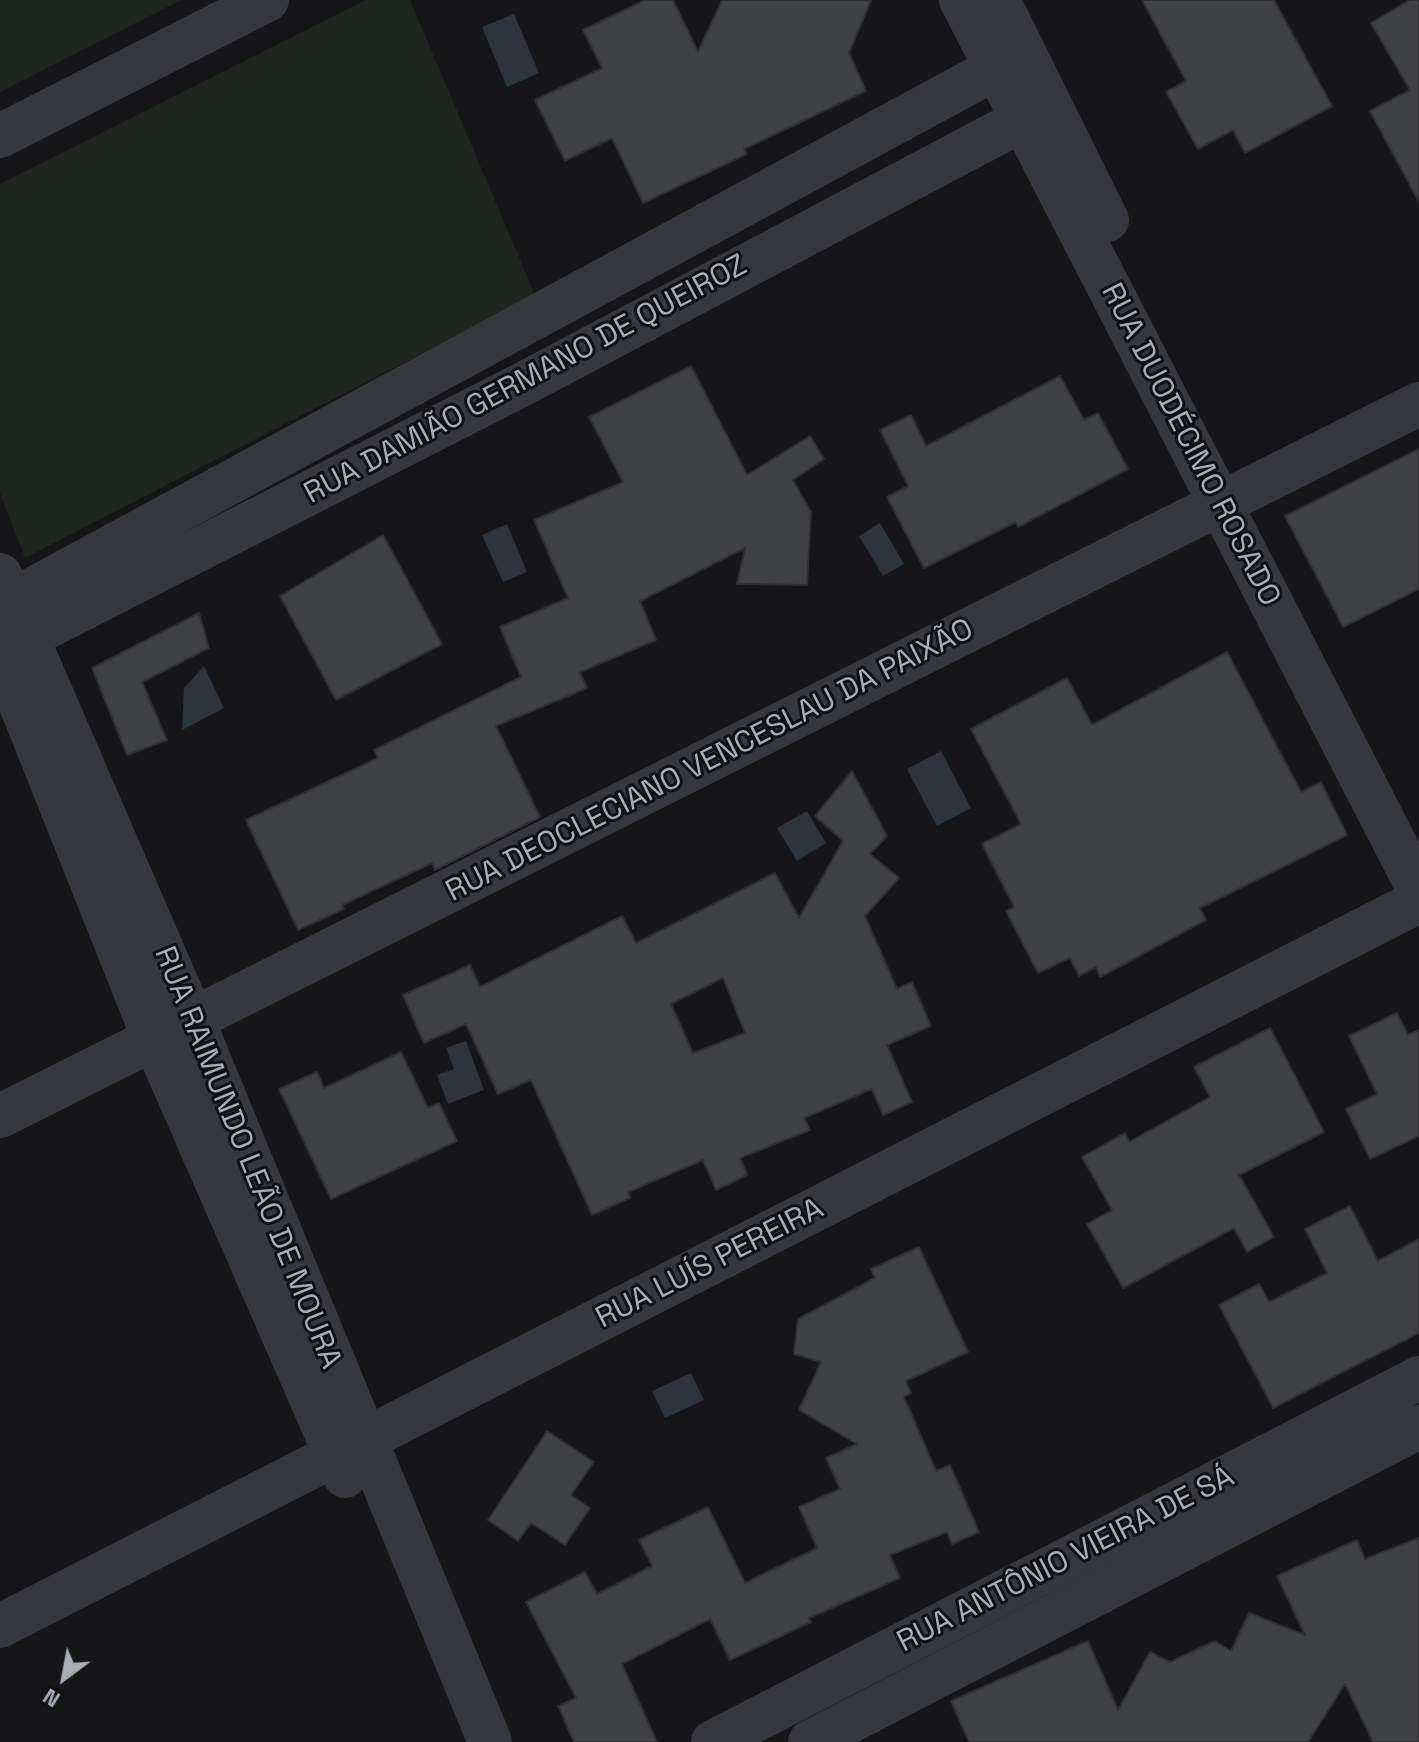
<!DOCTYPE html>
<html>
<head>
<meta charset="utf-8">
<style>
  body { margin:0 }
  #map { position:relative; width:1419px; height:1742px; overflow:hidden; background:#161618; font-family:"Space Grotesk",sans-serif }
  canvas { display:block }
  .north { position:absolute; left:24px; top:1638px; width:80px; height:80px; -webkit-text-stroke:6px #111113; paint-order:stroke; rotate:212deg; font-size:22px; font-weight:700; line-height:32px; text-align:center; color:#a8adb8 }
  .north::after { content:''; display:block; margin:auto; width:28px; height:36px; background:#a8adb8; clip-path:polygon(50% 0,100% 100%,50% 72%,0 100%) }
</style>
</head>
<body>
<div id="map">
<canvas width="1419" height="1742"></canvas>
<div class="north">N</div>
</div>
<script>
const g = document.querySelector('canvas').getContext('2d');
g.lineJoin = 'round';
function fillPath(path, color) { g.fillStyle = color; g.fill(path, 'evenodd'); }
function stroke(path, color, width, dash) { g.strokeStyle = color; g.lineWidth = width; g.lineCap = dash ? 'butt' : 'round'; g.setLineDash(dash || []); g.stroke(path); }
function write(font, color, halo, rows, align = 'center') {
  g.font = font + ' "Space Grotesk",sans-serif'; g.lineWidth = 6; g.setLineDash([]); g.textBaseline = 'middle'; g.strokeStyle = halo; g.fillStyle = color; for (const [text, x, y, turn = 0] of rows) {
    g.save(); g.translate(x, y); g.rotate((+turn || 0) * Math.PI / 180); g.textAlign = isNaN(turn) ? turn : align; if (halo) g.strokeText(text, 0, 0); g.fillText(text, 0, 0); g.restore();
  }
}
fillPath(new Path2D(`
  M 0,0 L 181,0 L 0,92 Z
  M 366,0 L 410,0 L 535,295 L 25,558 L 0,493 L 0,184 Z`), '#1e261f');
fillPath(new Path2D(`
  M 514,14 L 539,73 L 507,87 L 482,27 Z
  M 880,523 L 904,564 L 883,576 L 859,536 Z
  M 507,524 L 527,572 L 503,582 L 482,535 Z
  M 204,666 L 224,708 L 182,730 L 184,688 Z
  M 941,751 L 971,808 L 937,826 L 907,769 Z
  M 807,811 L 826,843 L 797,861 L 777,828 Z
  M 466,1041 L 484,1090 L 448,1104 L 437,1075 L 454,1069 L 446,1048 Z
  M 691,1373 L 704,1400 L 665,1418 L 652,1391 Z`), '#2c353c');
const building = new Path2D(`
  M 645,0 L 673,0 L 698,52 L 722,0 L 871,0 L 849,53 L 866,91 L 744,149 L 747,154 L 643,203 L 612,138 L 565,161 L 535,100 L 602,68 L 583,30 Z
  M 1142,0 L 1274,0 L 1332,106 L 1245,153 L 1233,130 L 1198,149 L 1166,92 L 1186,81 Z
  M 1410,0 L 1419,0 L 1419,202 L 1370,111 L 1410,90 L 1371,23 Z
  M 691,366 L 747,475 L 810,436 L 824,459 L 793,480 L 811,512 L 807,585 L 737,584 L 745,548 L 640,601 L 656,640 L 580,672 L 587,688 L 496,726 L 540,817 L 435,870 L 432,863 L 342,905 L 344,909 L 298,930 L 246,820 L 378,758 L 374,750 L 521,677 L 500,627 L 568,598 L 534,520 L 623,482 L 589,417 Z
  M 1060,376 L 1084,420 L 1098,413 L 1128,469 L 1018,527 L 1016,522 L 924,568 L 887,497 L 908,486 L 880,430 L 911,415 L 926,446 Z
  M 1419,449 L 1419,589 L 1343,627 L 1285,516 Z
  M 383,535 L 442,644 L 336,700 L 280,596 Z
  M 199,613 L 209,648 L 142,682 L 167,740 L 127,755 L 92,668 Z
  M 1227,652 L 1301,792 L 1321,782 L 1347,835 L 1200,908 L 1206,920 L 1100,977 L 1096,967 L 1079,976 L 1070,958 L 1038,973 L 1006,911 L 1014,907 L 982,844 L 1021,824 L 971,729 L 1067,678 L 1092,725 Z
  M 852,771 L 887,836 L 870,854 L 899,878 L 865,916 L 897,989 L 912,982 L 931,1026 L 887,1045 L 912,1102 L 883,1115 L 872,1089 L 804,1118 L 810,1130 L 740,1158 L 747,1175 L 716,1190 L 703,1160 L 628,1192 L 630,1198 L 592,1215 L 531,1080 L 498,1094 L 466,1024 L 424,1043 L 403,995 L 470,965 L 480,987 L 622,916 L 636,943 L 775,873 L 799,918 L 843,841 L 815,816 ZM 723,978 L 745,1033 L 693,1053 L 671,1004 Z
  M 1397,1013 L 1408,1035 L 1419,1030 L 1419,1136 L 1370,1159 L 1346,1109 L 1377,1094 L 1349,1036 Z
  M 1270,1028 L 1324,1132 L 1239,1175 L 1274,1237 L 1247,1252 L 1234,1228 L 1123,1288 L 1087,1224 L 1112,1210 L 1082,1157 L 1125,1133 L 1129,1142 L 1210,1097 L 1194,1067 Z
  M 401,1052 L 428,1108 L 439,1103 L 457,1141 L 331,1199 L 279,1089 L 317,1072 L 324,1088 Z
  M 1350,1206 L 1378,1261 L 1419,1239 L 1419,1333 L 1273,1408 L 1219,1305 L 1259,1284 L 1269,1302 L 1327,1273 L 1305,1229 Z
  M 919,1247 L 968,1352 L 906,1381 L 911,1393 L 904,1397 L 936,1471 L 950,1465 L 979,1532 L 952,1544 L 947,1532 L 890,1555 L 900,1578 L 809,1618 L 811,1622 L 730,1660 L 710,1619 L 622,1664 L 657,1742 L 574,1742 L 558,1706 L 576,1698 L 526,1602 L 585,1572 L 597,1594 L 652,1566 L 639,1540 L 708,1507 L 745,1583 L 817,1548 L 799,1507 L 840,1489 L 826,1458 L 857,1444 L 799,1410 L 821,1362 L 794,1354 L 798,1319 L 875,1278 L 871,1269 Z
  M 547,1431 L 594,1462 L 571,1495 L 590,1508 L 565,1545 L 531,1523 L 518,1541 L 488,1520 Z
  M 1419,1538 L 1419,1742 L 1373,1742 L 1345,1684 L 1308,1742 L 969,1742 L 951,1701 L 1088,1641 L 1118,1710 L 1150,1652 L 1170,1662 L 1215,1641 L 1231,1651 L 1249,1613 L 1305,1635 L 1277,1576 L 1357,1540 L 1365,1559 Z`);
fillPath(building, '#404145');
stroke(building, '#303034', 2);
stroke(new Path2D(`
  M 961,0 L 1419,890
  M 998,0 L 1107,220
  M 0,136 L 267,0
  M 0,575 L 193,1021 L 490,1742
  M 0,607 L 1024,53
  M 2,650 L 525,383 L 1022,120 L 1051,108
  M 0,652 L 155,1041 L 345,1476
  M 0,1116 L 1419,404
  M 0,1626 L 1419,901
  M 713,1742 L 1419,1378
  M 810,1742 L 1419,1427`), '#37383d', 44);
write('30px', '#a8adb8', '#111113', [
  ["RUA DAMIÃO GERMANO DE QUEIROZ",526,380,-28],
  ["RUA DUODÉCIMO ROSADO",1190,445,63],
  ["RUA DEOCLECIANO VENCESLAU DA PAIXÃO",710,761,-27],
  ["RUA RAIMUNDO LEÃO DE MOURA",247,1158,68],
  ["RUA LUÍS PEREIRA",710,1264,-27],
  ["RUA ANTÔNIO VIEIRA DE SÁ",1066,1560,-27]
]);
</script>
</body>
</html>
